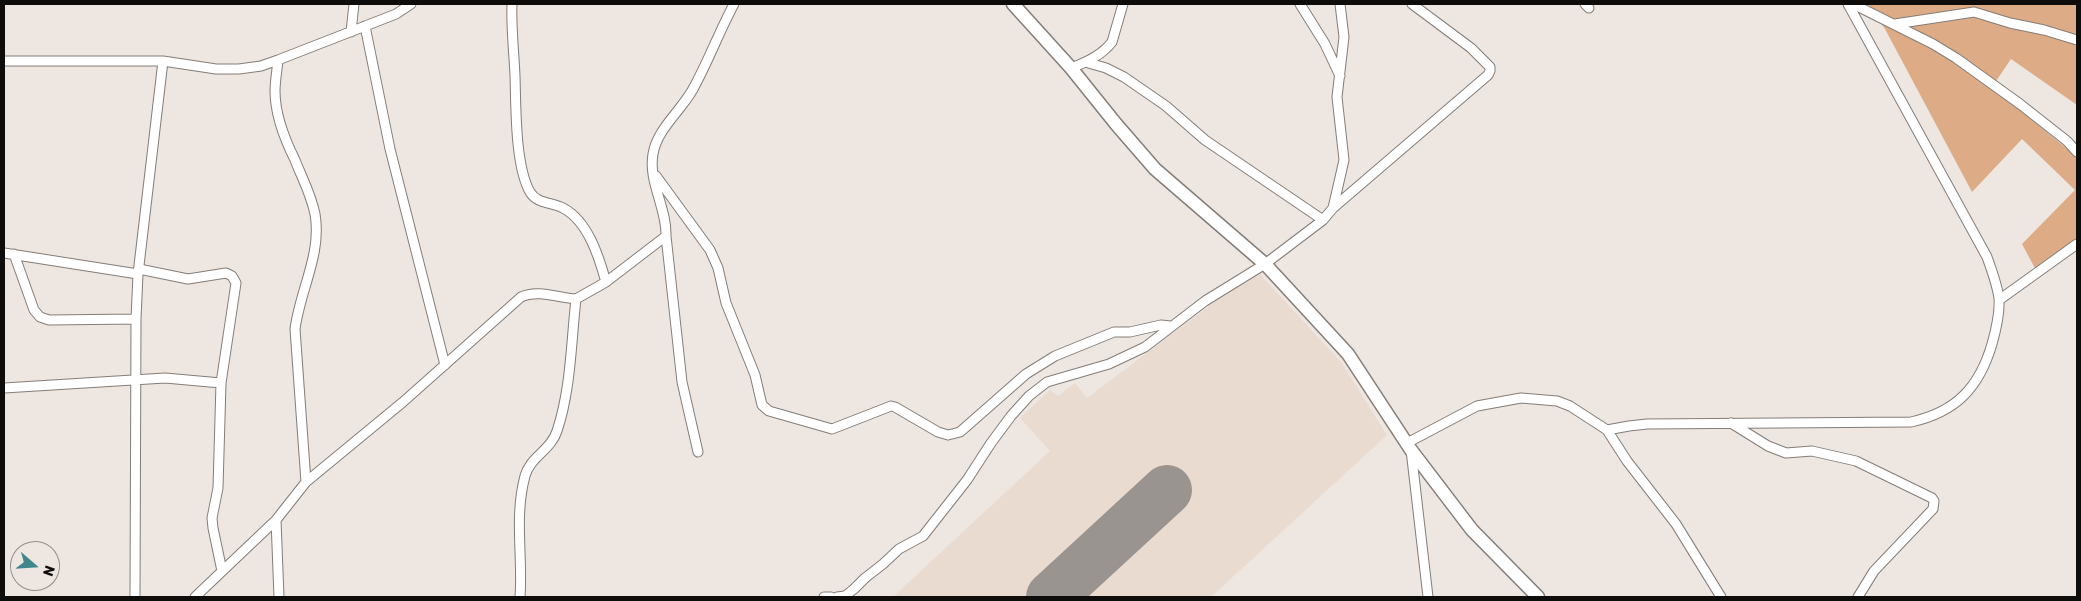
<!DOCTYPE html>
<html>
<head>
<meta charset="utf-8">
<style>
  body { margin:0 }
  #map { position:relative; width:2081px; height:601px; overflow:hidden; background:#eee6e1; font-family:Rubik,sans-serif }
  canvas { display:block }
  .frame { position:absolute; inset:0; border:5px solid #0f0d0b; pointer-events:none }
  .north { position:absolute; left:10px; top:541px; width:50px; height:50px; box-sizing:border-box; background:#eee6e1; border:1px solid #958f8b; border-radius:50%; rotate:109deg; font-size:14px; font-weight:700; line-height:20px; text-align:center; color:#0f0d0b }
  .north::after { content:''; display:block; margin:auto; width:18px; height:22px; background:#40878d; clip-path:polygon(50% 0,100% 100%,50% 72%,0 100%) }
</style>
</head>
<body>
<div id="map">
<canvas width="2081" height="601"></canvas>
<div class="frame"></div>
<div class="north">N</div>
</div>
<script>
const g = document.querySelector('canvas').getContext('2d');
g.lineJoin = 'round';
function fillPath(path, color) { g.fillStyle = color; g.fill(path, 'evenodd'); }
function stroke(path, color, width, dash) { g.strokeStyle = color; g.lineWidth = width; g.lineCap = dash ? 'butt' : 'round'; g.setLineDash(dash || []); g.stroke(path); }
fillPath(new Path2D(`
  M 1257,271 L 1341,362 L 1387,435 L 1211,597 L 893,597 L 1050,451 L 1020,418 L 1050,390 L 1058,396 L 1075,383 L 1087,398 L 1208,307 L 1206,303 Z`), '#eadbd1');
fillPath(new Path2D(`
  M 1868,4 L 2077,4 L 2077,105 L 2011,59 L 1992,87 L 2077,157 L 2077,238 L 2038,274 L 2022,244 L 2075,190 L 2022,139 L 1972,192 L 1885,29 Z`), '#ddac86');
stroke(new Path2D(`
  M 1051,597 L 1167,490`), '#9a9490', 50);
const street = new Path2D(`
  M 512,4 C 511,28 514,52 515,76 C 516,106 515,166 530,192 C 537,204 552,202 563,208 C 588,221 599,257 606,282
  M 1300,4 L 1325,44 L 1340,76
  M 1585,4 L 1589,8
  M 1853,4 L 1933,44 L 1956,58 L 2020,104 L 2067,141 L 2077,152
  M 1895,24 L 1974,12 L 2010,23 L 2044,30 L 2077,40
  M 365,26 L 390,149 L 445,365
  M 351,32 L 354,4
  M 278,60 C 277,71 275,81 275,91 C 275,114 285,140 295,160 C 302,178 311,194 315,214 C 322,254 300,290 295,329 L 306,482
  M 4,61 L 163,61 L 216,69 L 239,69 L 261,66 L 278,60 L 396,14 L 411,4
  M 1085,62 L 1106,68 L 1124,77 L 1166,106 L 1205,140 L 1323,220
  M 1071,68 C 1087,62 1102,55 1112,42 L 1123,4
  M 656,176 L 710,250 L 718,268 L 726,303 L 755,375 L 762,405 L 769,411 L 832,429 L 891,406 L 895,407 L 938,432 L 948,435 L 960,432 L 1026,374 L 1055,356 L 1114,332 L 1130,332 L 1161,325 L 1171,326
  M 1333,208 L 1344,160 L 1337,97 L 1344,37 L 1340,4
  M 666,236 L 682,382 L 698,452
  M 4,253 L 138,274
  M 14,254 L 34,310 L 40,317 L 49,320 L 136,319
  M 139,269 L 188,279 L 226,273 L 232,276 L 236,283 L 221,383 L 218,488 L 212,518 L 213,528 L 222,571
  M 1999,300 L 2077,244
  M 4,388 L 165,378 L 221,383
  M 1731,423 L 1768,446 L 1786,453 L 1812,451 L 1856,461 L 1932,498 L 1934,501 L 1933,509 L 1874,571 L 1858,597
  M 1407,443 L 1477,406 L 1521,398 L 1557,401 L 1570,406 L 1607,430
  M 1411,450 L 1428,597
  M 276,520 L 279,597
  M 135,597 L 136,319 L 138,274 L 163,61
  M 195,597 L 276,520 L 306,482 L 403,402 L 521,297 C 538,289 558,298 576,299 L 606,282 L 666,236 C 667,208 648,182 653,154 C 657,129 681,111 693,89 C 708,62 719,32 734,4
  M 520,597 C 523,556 514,517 525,476 C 530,457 551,450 557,431 C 571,389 571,343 576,299
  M 824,597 L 831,597
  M 837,597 L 845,596 L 854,589 L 865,578 L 883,564 L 899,549 L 923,536 L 967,480 L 991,443 L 1011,416 L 1029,396 L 1047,382 L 1109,364 L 1145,347 L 1205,301 L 1265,264 L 1323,220 L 1333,208 L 1488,75 L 1490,71 L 1490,67 L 1471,48 L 1412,4
  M 1721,597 L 1676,524 L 1627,461 L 1607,430 L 1629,426 L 1647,424 L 1911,422 C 1956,412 1979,388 1992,344 C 1996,330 2000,313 1999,298 C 1997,284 1992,271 1987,257 L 1848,4`);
const secondary = new Path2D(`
  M 1013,4 L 1071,68 L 1116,124 L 1155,169 L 1265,264 L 1348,354 L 1411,450 L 1472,530 L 1538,597`);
stroke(street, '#847d78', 11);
stroke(secondary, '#847d78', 15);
stroke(street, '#fff', 9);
stroke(secondary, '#fff', 12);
</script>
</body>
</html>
